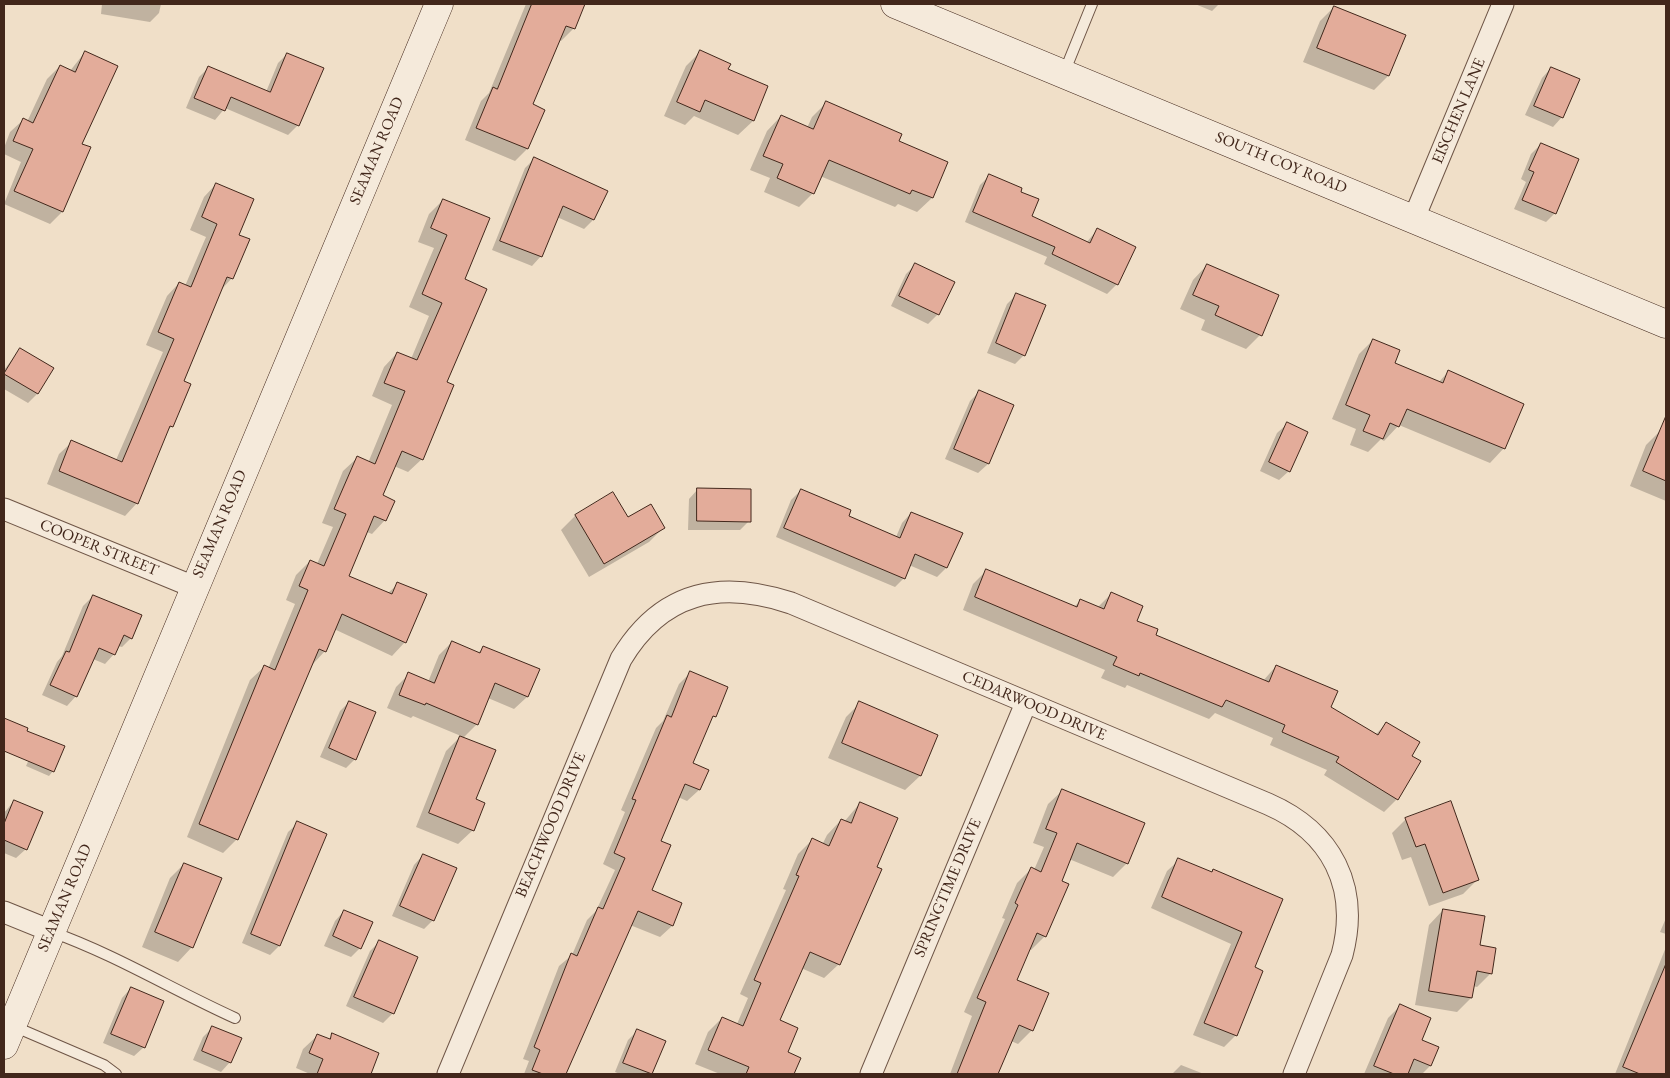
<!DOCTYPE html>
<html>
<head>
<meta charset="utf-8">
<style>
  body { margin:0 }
  #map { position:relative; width:1670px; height:1078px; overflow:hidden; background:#f0dfc8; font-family:"EB Garamond",serif }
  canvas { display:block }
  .frame { position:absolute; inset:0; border:5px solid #42271b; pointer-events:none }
</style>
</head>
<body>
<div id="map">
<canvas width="1670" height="1078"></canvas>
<div class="frame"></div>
</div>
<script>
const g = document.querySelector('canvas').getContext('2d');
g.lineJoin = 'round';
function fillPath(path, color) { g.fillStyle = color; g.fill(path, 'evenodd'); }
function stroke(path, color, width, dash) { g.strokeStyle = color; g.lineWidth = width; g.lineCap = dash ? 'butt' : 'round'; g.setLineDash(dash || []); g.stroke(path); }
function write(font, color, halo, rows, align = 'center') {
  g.font = font + ' "EB Garamond",serif'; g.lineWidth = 5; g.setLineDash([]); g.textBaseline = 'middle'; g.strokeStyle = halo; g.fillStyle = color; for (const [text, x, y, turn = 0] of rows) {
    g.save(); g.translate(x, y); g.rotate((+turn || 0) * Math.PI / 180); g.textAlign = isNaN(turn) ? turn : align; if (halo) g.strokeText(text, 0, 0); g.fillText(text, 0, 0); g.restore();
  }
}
fillPath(new Path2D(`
  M 102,4 L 161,4 L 159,13 L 150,22 L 101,14 Z
  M 526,4 L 570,4 L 582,9 L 573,29 L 561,41 L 559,40 L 531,105 L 527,149 L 515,161 L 465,140 L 481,101 L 489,93 Z
  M 1195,4 L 1219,4 L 1212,11 Z
  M 1334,7 L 1388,76 L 1374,90 L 1303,62 L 1320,21 Z
  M 85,52 L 81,144 L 62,212 L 50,224 L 4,204 L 21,162 L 4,154 L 4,148 L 10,132 L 23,120 L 27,122 L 47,79 L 60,66 L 70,71 Z
  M 700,52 L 727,70 L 767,87 L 753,121 L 738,135 L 694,116 L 685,125 L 664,116 L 686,66 Z
  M 287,54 L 298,125 L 288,135 L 225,108 L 215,120 L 186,108 L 199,77 L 208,68 L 266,92 L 278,63 Z
  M 1551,68 L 1562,117 L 1553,127 L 1525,115 L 1542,78 Z
  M 826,103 L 898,142 L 946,163 L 932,198 L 917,212 L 898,204 L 895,207 L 820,176 L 813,193 L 799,207 L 764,192 L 770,178 L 750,170 L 767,131 L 781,116 L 807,128 L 812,117 Z
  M 1541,144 L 1555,213 L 1546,222 L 1514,209 L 1526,182 L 1521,179 L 1531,154 Z
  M 534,159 L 606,192 L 593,220 L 584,229 L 557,217 L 541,256 L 532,266 L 492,250 L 525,168 Z
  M 989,176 L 1020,193 L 1030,216 L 1086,243 L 1097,230 L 1117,284 L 1107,294 L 1044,264 L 1047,257 L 965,222 L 980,185 Z
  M 216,184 L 238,235 L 232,278 L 221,290 L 182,382 L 172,426 L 167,431 L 137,503 L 125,516 L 47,484 L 59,454 L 72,442 L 116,460 L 163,352 L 146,345 L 167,296 L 179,283 L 185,286 L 206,237 L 190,230 L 204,197 Z
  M 443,200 L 464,280 L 445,382 L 422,459 L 408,472 L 394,466 L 381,496 L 385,520 L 372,534 L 367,532 L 348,577 L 388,593 L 398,584 L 405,642 L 392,656 L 334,629 L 325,651 L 312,665 L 237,839 L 223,853 L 187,837 L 250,680 L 264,667 L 268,669 L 295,604 L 286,600 L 296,575 L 310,561 L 317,564 L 333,527 L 322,523 L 343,471 L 357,458 L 368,463 L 392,405 L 372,396 L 384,367 L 397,353 L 411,359 L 429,316 L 409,307 L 434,248 L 418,242 L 429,214 Z
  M 915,265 L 953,283 L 938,314 L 928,324 L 891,306 L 906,274 Z
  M 1207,265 L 1260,335 L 1246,349 L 1201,330 L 1205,320 L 1180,309 L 1193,280 Z
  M 1017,294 L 1024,355 L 1015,364 L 987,353 L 1007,304 Z
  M 1373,340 L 1393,364 L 1438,383 L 1448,372 L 1504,448 L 1490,463 L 1399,425 L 1384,441 L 1381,439 L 1368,452 L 1350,445 L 1356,429 L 1332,419 L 1359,354 Z
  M 20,349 L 52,368 L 37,394 L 28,403 L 4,389 L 4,370 Z
  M 979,392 L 1012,406 L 988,464 L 978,473 L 945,459 L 970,401 Z
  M 1287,424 L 1289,471 L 1279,480 L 1260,471 L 1277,433 Z
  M 1660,431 L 1666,433 L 1666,501 L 1630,486 L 1646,445 Z
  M 698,489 L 749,521 L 740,530 L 688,530 L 689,499 Z
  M 801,490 L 847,517 L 896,537 L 902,523 L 911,513 L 946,568 L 937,577 L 909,565 L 904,578 L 895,587 L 776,537 L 791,500 Z
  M 612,494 L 627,519 L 663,528 L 649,542 L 589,577 L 561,530 L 575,516 Z
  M 986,571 L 1074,607 L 1081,600 L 1098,607 L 1111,594 L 1135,621 L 1154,636 L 1263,681 L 1276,666 L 1329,708 L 1375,735 L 1386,724 L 1410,756 L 1397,799 L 1384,812 L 1324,775 L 1327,770 L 1270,745 L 1273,738 L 1215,713 L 1209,719 L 1127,685 L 1125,688 L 1101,678 L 1105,670 L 963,610 L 973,584 Z
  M 93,596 L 131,638 L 122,647 L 118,646 L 114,654 L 105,664 L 93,659 L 76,696 L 67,706 L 42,695 L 57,662 L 62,656 L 83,606 Z
  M 452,642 L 478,653 L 484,647 L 538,670 L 527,697 L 514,709 L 488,698 L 477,724 L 463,738 L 475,800 L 473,830 L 458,844 L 416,827 L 446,751 L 461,736 L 413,716 L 411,718 L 387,708 L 396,687 L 409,674 L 428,682 L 439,655 Z
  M 691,672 L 714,716 L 709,722 L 691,764 L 707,770 L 699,790 L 687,801 L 678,797 L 659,842 L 650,890 L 681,904 L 672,926 L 660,937 L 630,925 L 565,1074 L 524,1074 L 529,1061 L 523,1059 L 559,966 L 572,955 L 587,920 L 596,911 L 615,870 L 603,864 L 625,812 L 621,810 L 656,728 L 663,721 L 679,684 Z
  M 349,702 L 355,759 L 346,768 L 320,757 L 340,711 Z
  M 860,703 L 937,735 L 920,776 L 905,790 L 828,758 L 846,717 Z
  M 37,742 L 53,771 L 49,776 L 26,766 Z
  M 1063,790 L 1127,863 L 1113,877 L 1069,859 L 1060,881 L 1045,936 L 1031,950 L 1029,949 L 1015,981 L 1032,1030 L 1018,1044 L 1011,1041 L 997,1074 L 950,1074 L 972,1016 L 964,1012 L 1005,919 L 1002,918 L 1017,883 L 1031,869 L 1034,870 L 1044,847 L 1033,843 L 1048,804 Z
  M 14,801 L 26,849 L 16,858 L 4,853 L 4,813 Z
  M 860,803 L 839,964 L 824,978 L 801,968 L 778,1021 L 786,1053 L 800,1058 L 793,1074 L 720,1074 L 695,1064 L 708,1032 L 722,1018 L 737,1024 L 748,998 L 740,994 L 786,890 L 783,889 L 798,854 L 812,840 L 822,845 L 827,835 L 841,820 L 844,822 Z
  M 1406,819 L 1478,879 L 1463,894 L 1429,906 L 1411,857 L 1402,860 L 1392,833 Z
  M 298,823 L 279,946 L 270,955 L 242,943 L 288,832 Z
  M 423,855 L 433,920 L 424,929 L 392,916 L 414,865 Z
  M 1179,860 L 1211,873 L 1213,871 L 1282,900 L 1253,968 L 1236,1035 L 1224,1047 L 1193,1035 L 1231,944 L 1151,908 L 1167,871 Z
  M 184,864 L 192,947 L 178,962 L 142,947 L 170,878 Z
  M 1443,910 L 1478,946 L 1491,973 L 1477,987 L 1473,986 L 1471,998 L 1457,1012 L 1415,1005 L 1429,925 Z
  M 344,911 L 360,948 L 351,957 L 324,946 L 335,921 Z
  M 1666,918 L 1666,934 L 1660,932 Z
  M 379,942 L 393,1013 L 383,1023 L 346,1006 L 370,951 Z
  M 1666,947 L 1666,1063 L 1662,1074 L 1615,1074 Z
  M 131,988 L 144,1047 L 134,1056 L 103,1043 L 122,998 Z
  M 1400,1006 L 1421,1040 L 1430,1066 L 1422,1074 L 1364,1074 L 1388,1018 Z
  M 213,1027 L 230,1062 L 221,1072 L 193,1060 L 203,1037 Z
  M 638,1030 L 664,1041 L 651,1074 L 620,1074 L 615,1072 L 628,1040 Z
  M 318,1035 L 328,1040 L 333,1035 L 378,1054 L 369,1074 L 310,1074 L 296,1068 L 303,1049 Z
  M 1181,1065 L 1204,1074 L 1172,1074 Z`), '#0003');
const building = new Path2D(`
  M 532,4 L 585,4 L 575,29 L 566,26 L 533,104 L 545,110 L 528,149 L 476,128 L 493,87 L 497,89 Z
  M 1334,6 L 1406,35 L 1389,76 L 1317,48 Z
  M 700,50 L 731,64 L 728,69 L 768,86 L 754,121 L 705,100 L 700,112 L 677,102 Z
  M 85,51 L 118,66 L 82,144 L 91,147 L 63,212 L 14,191 L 33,149 L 13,141 L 23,118 L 33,123 L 60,65 L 75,72 Z
  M 287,53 L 324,68 L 299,126 L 231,97 L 225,111 L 194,98 L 208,66 L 270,92 Z
  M 1551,67 L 1580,79 L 1563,118 L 1534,106 Z
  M 826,101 L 902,134 L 899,141 L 948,162 L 933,198 L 912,190 L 910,194 L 829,160 L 814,194 L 777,178 L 783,164 L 763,156 L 781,115 L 813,129 Z
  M 1541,143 L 1579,159 L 1556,214 L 1522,200 L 1534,172 L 1529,170 Z
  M 534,157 L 608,191 L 594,220 L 563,206 L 542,257 L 500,241 Z
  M 989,174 L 1022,188 L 1021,192 L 1039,199 L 1032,216 L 1090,243 L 1097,228 L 1136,247 L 1118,285 L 1052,254 L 1055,247 L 973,212 Z
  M 216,183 L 254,199 L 239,235 L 250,239 L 233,279 L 227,277 L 184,381 L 191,384 L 173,427 L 170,426 L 138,504 L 59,471 L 71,440 L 122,462 L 174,339 L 158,332 L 179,282 L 191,287 L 217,224 L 202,217 Z
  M 443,199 L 490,218 L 465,279 L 487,289 L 447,382 L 454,385 L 423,460 L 402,451 L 383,495 L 395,501 L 386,521 L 374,516 L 349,576 L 392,594 L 397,582 L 427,594 L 406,643 L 342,614 L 326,652 L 319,649 L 238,840 L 199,824 L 264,665 L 275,670 L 308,590 L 299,586 L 310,560 L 324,566 L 346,514 L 334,509 L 357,456 L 375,464 L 405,391 L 384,383 L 397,352 L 417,360 L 442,303 L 422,294 L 447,235 L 431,228 Z
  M 915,263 L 955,282 L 939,315 L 899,296 Z
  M 1207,264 L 1279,295 L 1262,336 L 1215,315 L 1219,306 L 1193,295 Z
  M 1016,293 L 1046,305 L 1025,356 L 996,343 Z
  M 1373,339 L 1400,350 L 1395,363 L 1443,383 L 1448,370 L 1524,404 L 1505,449 L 1407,409 L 1399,427 L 1390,423 L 1383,439 L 1363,431 L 1370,415 L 1346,405 Z
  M 20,348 L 54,368 L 38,394 L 4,374 Z
  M 979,390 L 1014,405 L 989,464 L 954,449 Z
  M 1666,416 L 1666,481 L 1643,471 Z
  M 1287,422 L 1308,432 L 1290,472 L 1269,462 Z
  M 697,488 L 751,489 L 751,522 L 697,521 Z
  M 801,489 L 851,510 L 849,516 L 900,538 L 911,512 L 963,533 L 947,568 L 915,554 L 905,579 L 784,528 Z
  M 613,492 L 628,517 L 651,504 L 665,528 L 604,564 L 575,515 Z
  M 986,569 L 1077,607 L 1080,599 L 1104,609 L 1111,592 L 1143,606 L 1137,621 L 1158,629 L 1156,635 L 1269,682 L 1276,665 L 1338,691 L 1331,707 L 1378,735 L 1386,722 L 1420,742 L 1412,756 L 1421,761 L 1398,800 L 1336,762 L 1339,757 L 1282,732 L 1285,725 L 1226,700 L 1222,707 L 1140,673 L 1139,676 L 1113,665 L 1117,657 L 975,597 Z
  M 93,595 L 142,615 L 132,639 L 124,635 L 115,655 L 99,648 L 77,697 L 50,685 L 66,651 L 69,652 Z
  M 452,641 L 480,653 L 483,646 L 540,669 L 528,697 L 495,683 L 478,725 L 426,703 L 425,705 L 399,695 L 408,672 L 434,683 Z
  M 690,671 L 728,687 L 716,717 L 713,716 L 693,763 L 709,770 L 700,790 L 685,784 L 661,841 L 671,845 L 652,890 L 682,903 L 673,926 L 638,911 L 566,1074 L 543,1074 L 532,1070 L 540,1050 L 534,1047 L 571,953 L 577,956 L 598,907 L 603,909 L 625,858 L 614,853 L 636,800 L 632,799 L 667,715 L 671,717 Z
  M 349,701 L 376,712 L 356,760 L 329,748 Z
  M 859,701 L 938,735 L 921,776 L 842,743 Z
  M 4,718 L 28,728 L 27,731 L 65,746 L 54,772 L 4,751 Z
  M 460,736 L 496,750 L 476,799 L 485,803 L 474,831 L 429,813 Z
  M 1062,789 L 1145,823 L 1128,864 L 1077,843 L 1062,881 L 1069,884 L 1046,937 L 1037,933 L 1017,980 L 1049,993 L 1033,1031 L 1019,1025 L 998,1074 L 957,1074 L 986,1002 L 977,998 L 1018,905 L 1015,903 L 1031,867 L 1041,872 L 1057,833 L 1046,829 Z
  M 14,800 L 43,812 L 27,850 L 4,840 L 4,824 Z
  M 1451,801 L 1479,880 L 1443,893 L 1425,844 L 1416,847 L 1405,818 Z
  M 860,802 L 898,818 L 877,867 L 882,869 L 840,965 L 810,952 L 780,1020 L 798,1028 L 788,1052 L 801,1058 L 794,1074 L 746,1074 L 749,1067 L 708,1050 L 722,1017 L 743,1026 L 761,983 L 754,980 L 799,876 L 796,875 L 812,838 L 829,846 L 841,819 L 851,823 Z
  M 297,821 L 327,834 L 280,946 L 251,934 Z
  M 423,854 L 457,868 L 434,921 L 400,906 Z
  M 1178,858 L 1212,872 L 1213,869 L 1283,899 L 1255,967 L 1263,971 L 1237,1036 L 1204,1023 L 1242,932 L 1162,897 Z
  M 184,863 L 222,878 L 193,948 L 155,932 Z
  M 1443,909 L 1485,916 L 1480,945 L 1496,948 L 1492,974 L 1477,971 L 1472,998 L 1429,991 Z
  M 344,910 L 373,922 L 361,949 L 333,936 Z
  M 379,940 L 418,957 L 394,1014 L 354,997 Z
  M 1666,964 L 1666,1074 L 1640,1074 L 1623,1067 Z
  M 131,987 L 164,1001 L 145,1048 L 111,1034 Z
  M 1400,1004 L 1431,1018 L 1422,1040 L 1439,1047 L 1431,1066 L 1414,1059 L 1408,1074 L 1394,1074 L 1374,1066 Z
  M 212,1026 L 242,1038 L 231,1063 L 202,1051 Z
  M 637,1029 L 666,1041 L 652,1074 L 623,1063 Z
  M 332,1033 L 379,1053 L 371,1074 L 317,1074 L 323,1059 L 309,1053 L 317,1034 L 330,1039 Z`);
fillPath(building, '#e3ac9a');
stroke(building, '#42271b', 1);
const lane = new Path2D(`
  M 1064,73 L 1092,4
  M 52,932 C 116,955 173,990 235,1018
  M 13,1026 L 104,1065 L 116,1074`);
const street = new Path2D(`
  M 1414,218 L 1503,4
  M 4,509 L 194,587
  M 4,912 L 51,931
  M 448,1074 L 621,659 C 661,592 719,579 791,603 L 1268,804 C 1332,832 1360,887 1342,955 L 1294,1074
  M 871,1074 L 1026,703`);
const secondary = new Path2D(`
  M 895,4 L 1666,324
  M 4,1045 L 439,4`);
stroke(lane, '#6e5546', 12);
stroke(street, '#6e5546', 23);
stroke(secondary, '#42271b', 29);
stroke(lane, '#f5eadb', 10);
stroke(street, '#f5eadb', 21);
stroke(secondary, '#f5eadb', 28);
write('16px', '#42271b', '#f5eadb', [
  ["EISCHEN LANE",1459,111,-67],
  ["SEAMAN ROAD",377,151,-67],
  ["SOUTH COY ROAD",1281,163,22],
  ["SEAMAN ROAD",220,524,-67],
  ["COOPER STREET",99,548,22],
  ["CEDARWOOD DRIVE",1034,706,23],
  ["BEACHWOOD DRIVE",551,825,-67],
  ["SPRINGTIME DRIVE",948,888,-67],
  ["SEAMAN ROAD",65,898,-67]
]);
</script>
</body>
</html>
